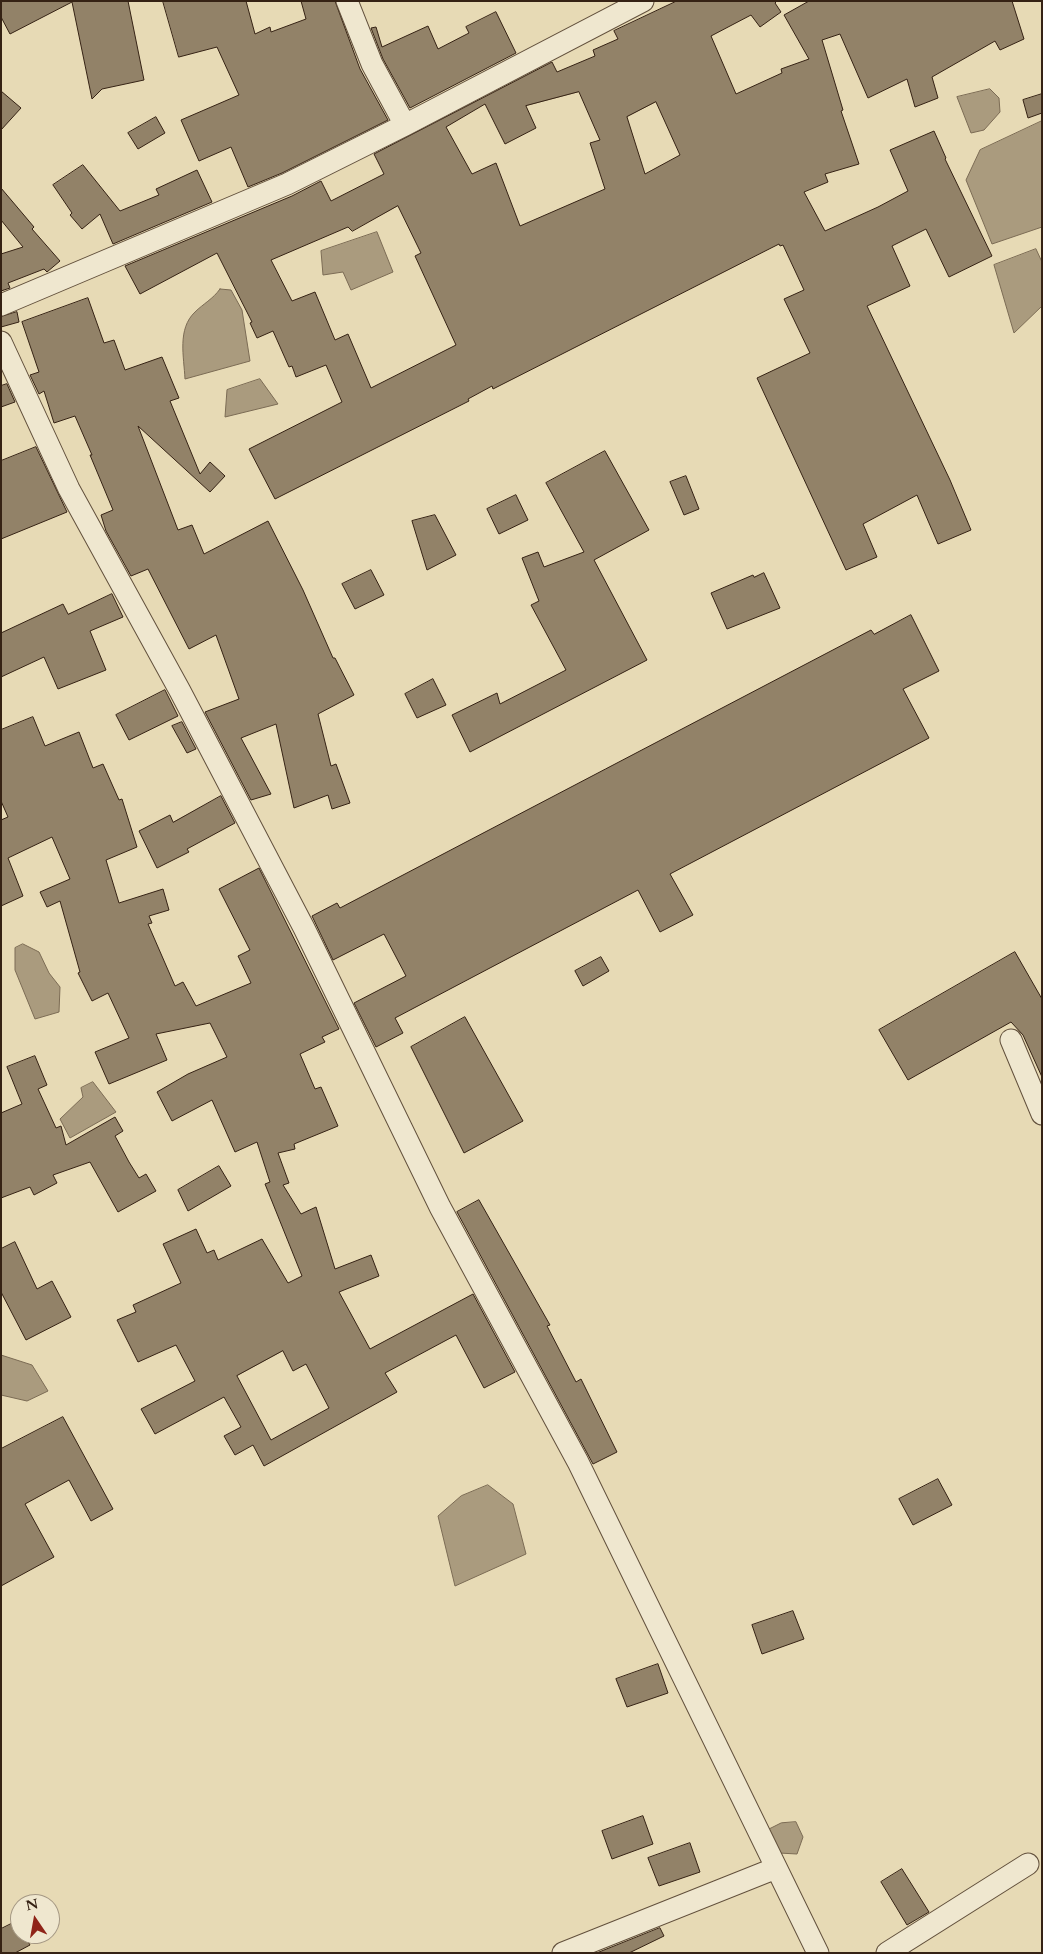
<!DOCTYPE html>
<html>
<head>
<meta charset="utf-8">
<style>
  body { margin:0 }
  #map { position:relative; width:1043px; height:1954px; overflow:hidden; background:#e7dab5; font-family:Cardo,serif }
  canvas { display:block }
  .frame { position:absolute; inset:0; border:2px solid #352214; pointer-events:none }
  .north { position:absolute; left:10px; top:1894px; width:50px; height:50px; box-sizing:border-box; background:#efe7cf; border:1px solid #a59884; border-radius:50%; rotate:348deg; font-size:14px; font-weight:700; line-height:20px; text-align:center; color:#352214 }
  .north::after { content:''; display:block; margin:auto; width:18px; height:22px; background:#8f2418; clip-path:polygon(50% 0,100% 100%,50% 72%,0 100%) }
</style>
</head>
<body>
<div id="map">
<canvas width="1043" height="1954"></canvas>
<div class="frame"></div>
<div class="north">N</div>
</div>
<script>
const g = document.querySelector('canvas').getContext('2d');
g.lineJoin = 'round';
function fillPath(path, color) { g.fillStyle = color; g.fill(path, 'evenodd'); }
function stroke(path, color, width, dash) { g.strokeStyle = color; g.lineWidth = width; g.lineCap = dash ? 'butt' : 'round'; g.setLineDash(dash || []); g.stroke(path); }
const water = new Path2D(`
  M 990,89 L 999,98 L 1000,112 L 984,130 L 971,133 L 957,97 Z
  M 1042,121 L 1042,227 L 992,244 L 966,180 L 980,150 Z
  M 377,232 L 393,272 L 351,290 L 343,272 L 323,275 L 321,251 Z
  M 1036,249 L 1042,262 L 1042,306 L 1014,333 L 994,265 Z
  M 220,289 L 231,290 L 242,310 L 250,361 L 185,379 C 184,357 177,329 195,312 C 203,304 213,299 220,289 Z
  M 260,379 L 278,404 L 225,417 L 227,390 Z
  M 23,944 L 39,952 L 49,973 L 60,987 L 59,1012 L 35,1019 L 15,970 L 15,948 Z
  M 93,1082 L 116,1112 L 70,1138 L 60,1119 L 83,1097 L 81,1088 Z
  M 1,1355 L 32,1365 L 48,1391 L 27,1401 L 1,1395 Z
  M 488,1485 L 513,1504 L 526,1554 L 455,1586 L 438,1516 L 461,1496 Z
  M 796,1822 L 803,1837 L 797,1854 L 779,1853 L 769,1829 L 781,1823 Z`);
fillPath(water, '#aa9b7e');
stroke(water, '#7b6b54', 1);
const building = new Path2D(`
  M 1,1 L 128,1 L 144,80 L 102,89 L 92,99 L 72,2 L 10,34 L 1,17 Z
  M 163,1 L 246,1 L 255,34 L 270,27 L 271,32 L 306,19 L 301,1 L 335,1 L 360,69 L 388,120 L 282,173 L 248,187 L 231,147 L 199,161 L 181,120 L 239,95 L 217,47 L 179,57 Z
  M 677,1 L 777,1 L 775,3 L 781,12 L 760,27 L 751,15 L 711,36 L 736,94 L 782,73 L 781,69 L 809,59 L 784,15 L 809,1 L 1012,1 L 1024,39 L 1000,50 L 995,41 L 932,77 L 938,98 L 915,107 L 907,79 L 868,98 L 840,34 L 822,40 L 843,110 L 841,111 L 859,164 L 825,174 L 828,182 L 804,192 L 825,231 L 878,207 L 908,191 L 890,150 L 934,131 L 946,158 L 945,159 L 992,256 L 949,277 L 926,229 L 892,246 L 910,286 L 867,306 L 950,480 L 971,530 L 938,544 L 917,495 L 863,524 L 877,557 L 846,570 L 757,378 L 810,353 L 784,299 L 804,290 L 783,245 L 780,246 L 779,244 L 493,389 L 492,386 L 468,399 L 469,401 L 275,499 L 249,449 L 342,402 L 326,365 L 296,377 L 292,366 L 289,367 L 273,331 L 257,338 L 250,323 L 252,322 L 217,253 L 140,294 L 125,266 L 292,196 L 321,181 L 331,201 L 384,174 L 374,154 L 552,62 L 557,72 L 595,56 L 593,50 L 618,39 L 614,31 ZM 579,92 L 600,140 L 590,143 L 605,189 L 520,226 L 496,163 L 472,174 L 446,127 L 485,104 L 505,144 L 536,128 L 526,106 ZM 656,102 L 680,155 L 645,174 L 627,117 ZM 398,206 L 421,253 L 415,256 L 456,345 L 371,388 L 348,334 L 335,340 L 315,292 L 292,301 L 271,260 L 348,227 L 352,231 Z
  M 496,12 L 516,53 L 410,108 L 383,59 L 371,28 L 376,27 L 382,47 L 428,26 L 438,49 L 469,33 L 466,27 Z
  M 1,91 L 21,108 L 1,130 Z
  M 1042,94 L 1042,113 L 1028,118 L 1023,100 Z
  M 156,117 L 165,133 L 138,149 L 128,133 Z
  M 83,165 L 120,211 L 159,195 L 156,189 L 197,170 L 212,202 L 113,244 L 100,214 L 82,229 L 70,215 L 72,213 L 53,185 Z
  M 1,188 L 34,227 L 32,229 L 60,261 L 47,272 L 44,269 L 8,283 L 10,288 L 1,291 L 1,254 L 23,247 L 1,220 Z
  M 88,298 L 104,343 L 114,340 L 125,370 L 162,357 L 179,398 L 170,401 L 200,474 L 210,462 L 225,476 L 210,492 L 138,426 L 178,530 L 192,525 L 204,554 L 268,521 L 303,590 L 333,658 L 335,658 L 354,695 L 318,714 L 331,766 L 336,764 L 350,803 L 332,809 L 328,795 L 294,808 L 276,724 L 241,738 L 271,794 L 251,800 L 205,712 L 239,699 L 216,635 L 189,649 L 148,569 L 131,576 L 106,531 L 101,515 L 113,510 L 90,455 L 92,455 L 75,416 L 54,423 L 44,391 L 39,394 L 30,375 L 39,372 L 22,322 Z
  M 17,312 L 19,322 L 1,327 L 1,317 Z
  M 7,384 L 15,402 L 1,407 L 1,386 Z
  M 36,447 L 67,512 L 1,539 L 1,461 Z
  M 605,451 L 649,530 L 594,560 L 647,660 L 470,752 L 452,715 L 497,693 L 500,704 L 566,670 L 531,605 L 539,601 L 522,558 L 538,552 L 544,567 L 584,552 L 546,483 Z
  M 686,476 L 699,509 L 684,515 L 670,482 Z
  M 516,495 L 528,520 L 499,534 L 487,509 Z
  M 435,515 L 456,555 L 427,570 L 412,521 Z
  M 371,570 L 384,595 L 355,609 L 342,584 Z
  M 764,573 L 780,608 L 727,629 L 711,593 L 753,575 L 754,577 Z
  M 112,594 L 123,617 L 90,631 L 106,670 L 58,689 L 44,657 L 1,677 L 1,633 L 63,604 L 68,614 Z
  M 911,615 L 939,671 L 903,689 L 929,738 L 670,874 L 693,915 L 660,932 L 638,890 L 395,1018 L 403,1033 L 376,1047 L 354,1003 L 406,976 L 384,934 L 333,960 L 312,916 L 337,903 L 340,908 L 871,630 L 874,634 Z
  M 433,679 L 446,705 L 417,718 L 405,694 Z
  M 165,690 L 178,716 L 129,740 L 116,715 Z
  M 33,717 L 45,746 L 79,732 L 93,768 L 103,764 L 119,800 L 122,799 L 137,847 L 106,860 L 119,903 L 163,889 L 169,910 L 149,916 L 152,923 L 148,924 L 175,986 L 183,982 L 196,1006 L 251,983 L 238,956 L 250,950 L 219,889 L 259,868 L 339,1029 L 322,1037 L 325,1042 L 300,1054 L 315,1089 L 321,1087 L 338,1126 L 294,1144 L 295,1149 L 278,1153 L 289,1183 L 283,1185 L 301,1214 L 316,1207 L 335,1269 L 371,1255 L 379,1276 L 339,1292 L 370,1349 L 473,1294 L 515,1372 L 484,1388 L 456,1335 L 385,1373 L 397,1392 L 264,1466 L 253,1445 L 235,1455 L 224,1436 L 241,1427 L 224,1397 L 155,1434 L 141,1409 L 195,1381 L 176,1345 L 138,1362 L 117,1320 L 136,1312 L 133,1305 L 181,1283 L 163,1244 L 196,1229 L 207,1253 L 214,1250 L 218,1260 L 262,1239 L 288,1283 L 302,1276 L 265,1184 L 270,1182 L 257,1142 L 235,1152 L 212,1100 L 172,1121 L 157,1092 L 188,1074 L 227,1057 L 210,1023 L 156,1034 L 167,1060 L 109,1084 L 95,1052 L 129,1038 L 108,993 L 92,1001 L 78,973 L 80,972 L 60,901 L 47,907 L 40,892 L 70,879 L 52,837 L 8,858 L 23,896 L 1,906 L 1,820 L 8,817 L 1,801 L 1,730 ZM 283,1351 L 293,1371 L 306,1364 L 329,1408 L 271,1440 L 237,1376 Z
  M 182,722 L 196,749 L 187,753 L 172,726 Z
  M 221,796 L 235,823 L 187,849 L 189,852 L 157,868 L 139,831 L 170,815 L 173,822 Z
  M 1015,952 L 1042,999 L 1042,1077 L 1023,1035 L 1011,1022 L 908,1080 L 879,1030 Z
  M 601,957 L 609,971 L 583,986 L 575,971 Z
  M 465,1017 L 523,1121 L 464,1153 L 411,1047 Z
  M 35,1056 L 47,1085 L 38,1089 L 56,1128 L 61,1126 L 66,1145 L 115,1117 L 123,1131 L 115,1136 L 129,1162 L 139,1178 L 146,1174 L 156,1191 L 118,1212 L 90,1162 L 53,1175 L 57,1183 L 34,1195 L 30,1187 L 1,1198 L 1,1113 L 22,1104 L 7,1067 Z
  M 219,1166 L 231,1186 L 188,1211 L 178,1190 Z
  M 479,1200 L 550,1325 L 547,1326 L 576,1382 L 581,1379 L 617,1452 L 593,1464 L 457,1212 Z
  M 15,1242 L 37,1289 L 52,1281 L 71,1317 L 26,1340 L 1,1292 L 1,1249 Z
  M 63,1417 L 113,1509 L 91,1521 L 69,1480 L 25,1504 L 54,1557 L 1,1586 L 1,1449 Z
  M 938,1479 L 952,1505 L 913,1525 L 899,1499 Z
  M 793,1611 L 804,1639 L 762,1654 L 752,1625 Z
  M 658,1664 L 668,1693 L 627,1707 L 616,1679 Z
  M 643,1816 L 653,1844 L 612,1859 L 602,1831 Z
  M 690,1843 L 700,1872 L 659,1886 L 648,1858 Z
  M 902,1869 L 929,1912 L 907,1925 L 881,1882 Z
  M 17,1921 L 20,1934 L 24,1934 L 30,1945 L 15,1953 L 1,1953 L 1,1929 Z
  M 660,1928 L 664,1936 L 629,1953 L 597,1953 Z`);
fillPath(building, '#928268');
stroke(building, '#352214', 1);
const street = new Path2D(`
  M 347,1 L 372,64 L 405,125
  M 1,305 L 287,184 L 405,125 L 643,1
  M 1,342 L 69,489 L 180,691 L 304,928 L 440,1207 L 578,1462 L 818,1953
  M 1011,1040 L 1042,1114
  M 563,1953 L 776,1868
  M 887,1953 L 1028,1864`);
stroke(street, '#62503c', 23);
stroke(street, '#efe7cf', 21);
</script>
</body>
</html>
